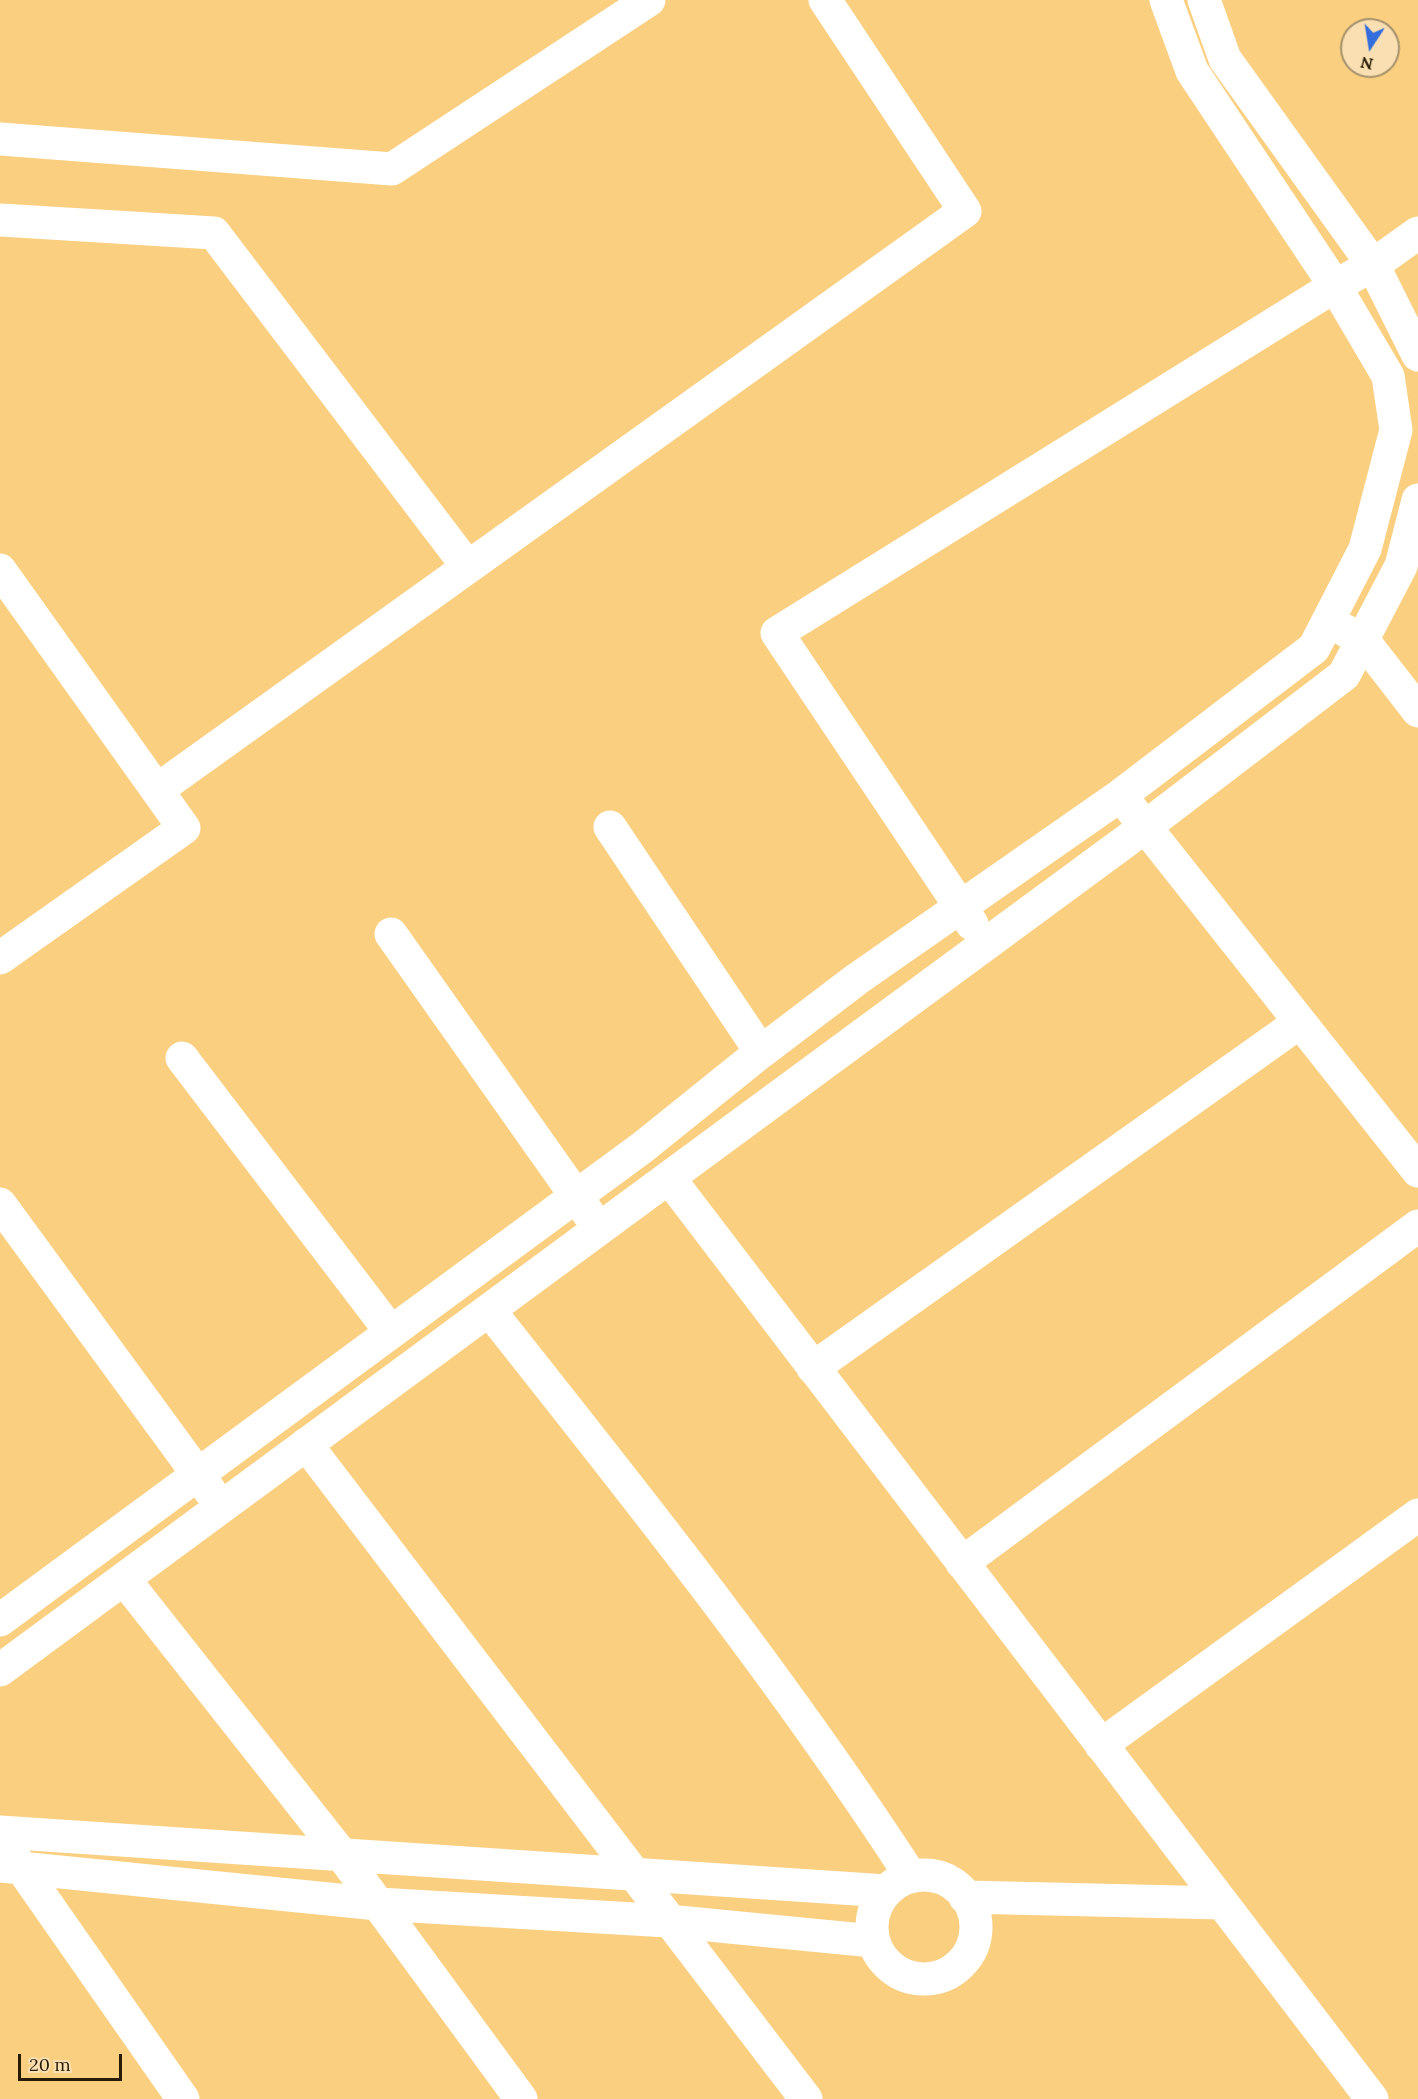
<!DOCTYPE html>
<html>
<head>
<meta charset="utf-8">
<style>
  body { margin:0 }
  #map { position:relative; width:1418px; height:2099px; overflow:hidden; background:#facf80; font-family:Lora,serif }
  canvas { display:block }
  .north { position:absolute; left:1340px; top:18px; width:60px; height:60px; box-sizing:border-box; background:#f9dfb2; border:2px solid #a5916c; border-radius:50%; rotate:192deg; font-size:16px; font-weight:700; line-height:24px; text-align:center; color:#281b03 }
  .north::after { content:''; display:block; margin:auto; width:21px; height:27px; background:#346edd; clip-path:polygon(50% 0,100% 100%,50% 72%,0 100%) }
  .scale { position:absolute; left:18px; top:2054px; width:104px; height:27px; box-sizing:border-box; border:3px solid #281b03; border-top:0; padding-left:8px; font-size:18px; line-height:21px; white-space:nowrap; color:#281b03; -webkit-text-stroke:4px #f9dfb2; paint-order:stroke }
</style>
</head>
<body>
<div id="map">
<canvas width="1418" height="2099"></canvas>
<div class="north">N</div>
<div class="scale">20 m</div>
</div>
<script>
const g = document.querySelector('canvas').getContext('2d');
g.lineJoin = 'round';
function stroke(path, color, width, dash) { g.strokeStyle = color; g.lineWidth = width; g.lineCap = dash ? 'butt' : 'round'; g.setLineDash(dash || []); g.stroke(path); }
stroke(new Path2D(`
  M 1204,0 L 1225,59 L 1373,265 L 1418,355
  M 0,139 L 392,169 L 649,0
  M 0,220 L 214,233 L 467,566
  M 0,570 L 184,828 L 0,958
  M 1346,631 L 1363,640 L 1418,711
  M 157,790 L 965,211 L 825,0
  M 1132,810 L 1418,1171
  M 610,827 L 761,1052
  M 972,924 L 777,633 L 1335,286 L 1373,265 L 1418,233
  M 391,934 L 588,1213
  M 182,1058 L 391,1332
  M 669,1178 L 1372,2099
  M 0,1204 L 210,1491
  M 489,1310 C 635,1494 782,1678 910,1875
  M 813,1368 L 1300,1022
  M 306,1444 C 473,1662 638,1881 806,2099
  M 962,1563 L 1418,1226
  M 124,1579 L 342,1855 L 521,2099
  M 0,1620 L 643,1147 L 761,1052 L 857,979 L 1121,795 L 1314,648 L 1365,549 L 1396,430 L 1388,376 L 1335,286 L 1192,71 L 1166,0
  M 0,1670 L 1145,827 L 1344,675 L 1401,566 L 1418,500
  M 1101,1745 L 1418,1515
  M 0,1832 L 886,1891
  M 14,1857 L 183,2099
  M 0,1866 L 378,1904 L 668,1921 L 873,1941
  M872 1927a52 52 0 1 1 104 0a52 52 0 1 1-104 0Z
  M 965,1897 L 1222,1903`), '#fff', 33);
</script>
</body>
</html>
